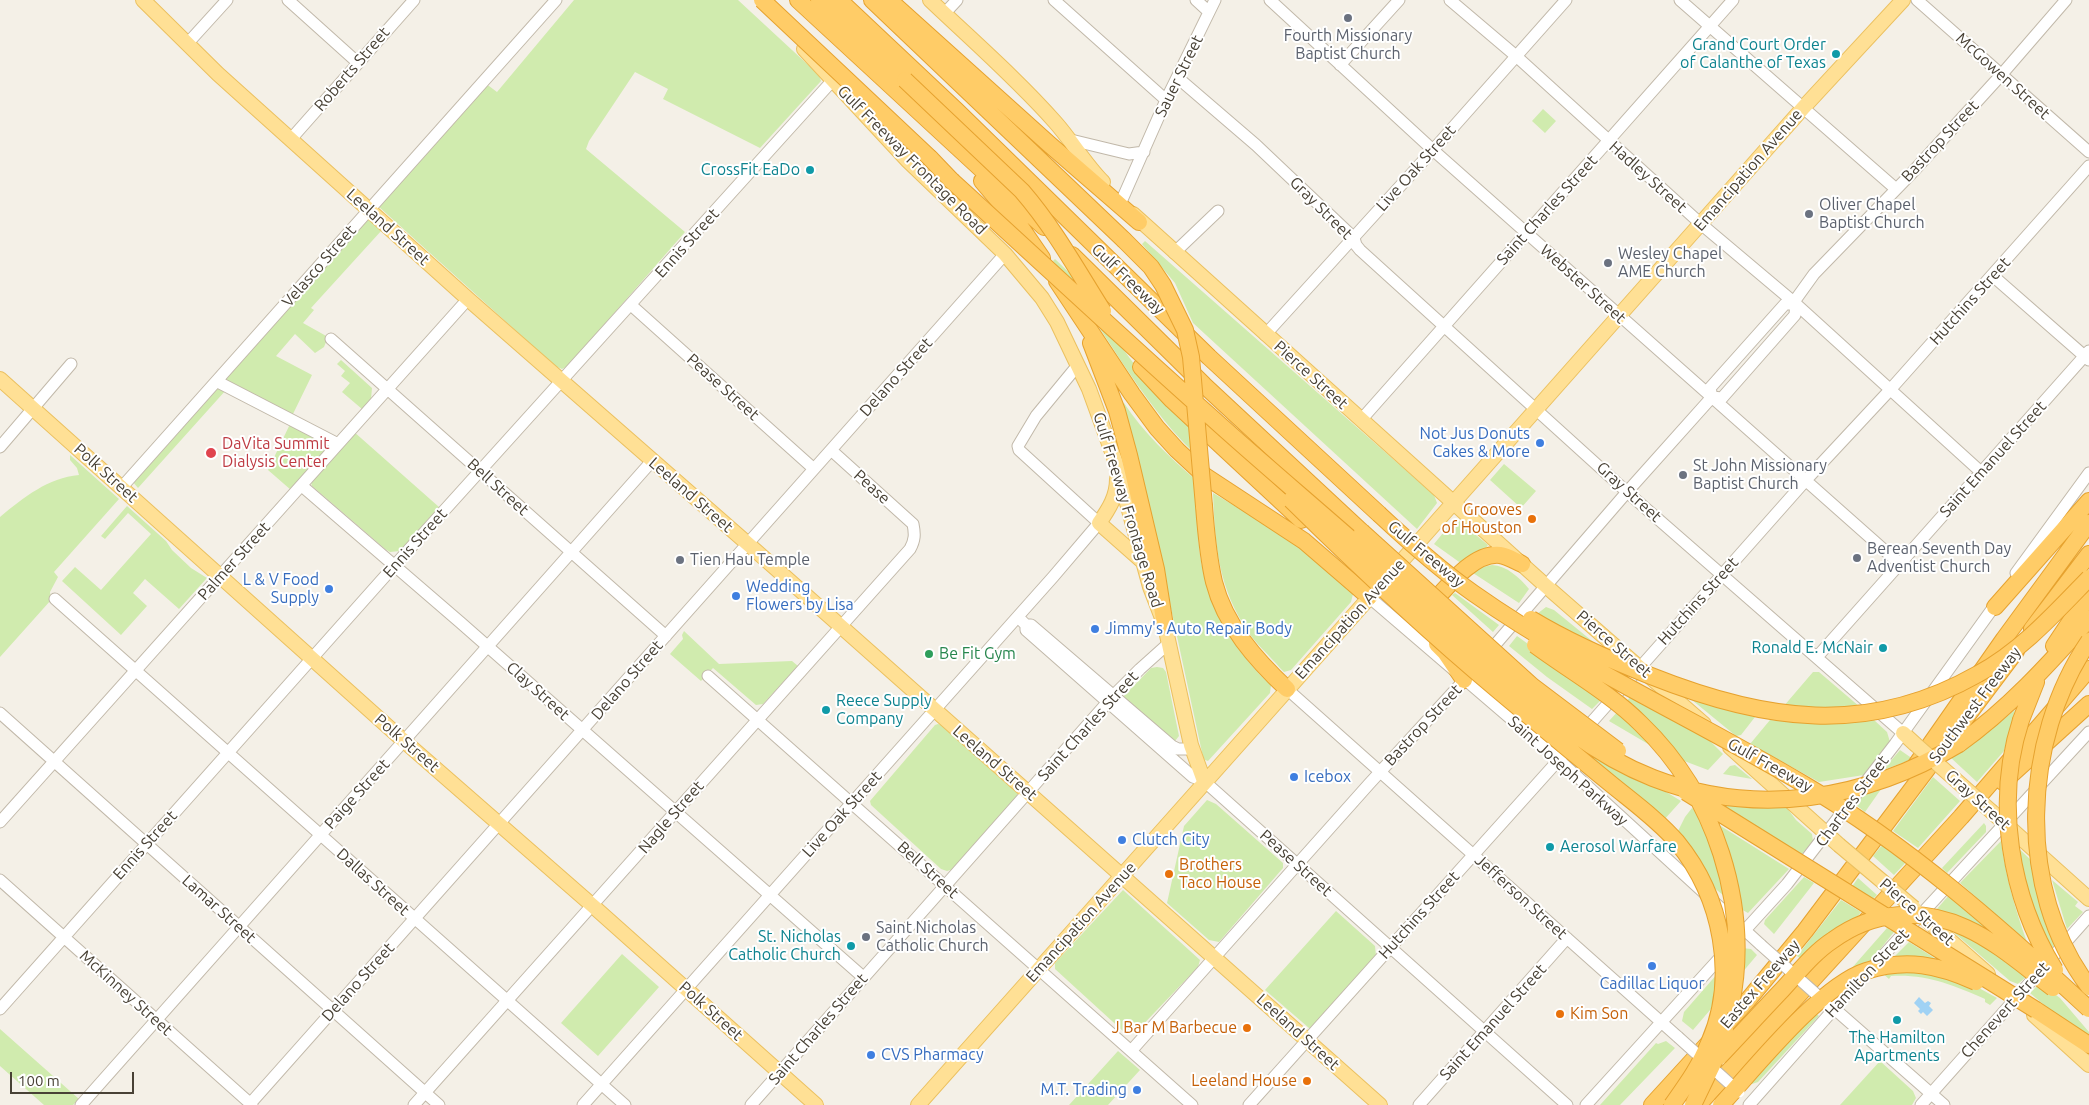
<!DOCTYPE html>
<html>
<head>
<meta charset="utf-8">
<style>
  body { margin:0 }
  #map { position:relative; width:2089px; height:1105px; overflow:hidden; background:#f4f0e7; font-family:Ubuntu,sans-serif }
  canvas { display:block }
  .scale { position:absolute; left:10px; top:1072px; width:124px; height:22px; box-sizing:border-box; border:2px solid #484135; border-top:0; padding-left:6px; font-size:15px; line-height:18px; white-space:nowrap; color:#484135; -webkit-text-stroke:4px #fff; paint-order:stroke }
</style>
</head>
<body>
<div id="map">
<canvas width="2089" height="1105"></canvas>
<div class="scale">100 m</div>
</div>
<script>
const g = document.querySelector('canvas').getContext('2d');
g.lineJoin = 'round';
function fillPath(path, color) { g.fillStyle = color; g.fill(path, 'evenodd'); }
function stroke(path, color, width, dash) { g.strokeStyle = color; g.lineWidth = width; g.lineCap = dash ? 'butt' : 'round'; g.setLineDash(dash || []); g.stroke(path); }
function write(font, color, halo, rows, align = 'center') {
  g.font = font + ' Ubuntu,sans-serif'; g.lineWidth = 4; g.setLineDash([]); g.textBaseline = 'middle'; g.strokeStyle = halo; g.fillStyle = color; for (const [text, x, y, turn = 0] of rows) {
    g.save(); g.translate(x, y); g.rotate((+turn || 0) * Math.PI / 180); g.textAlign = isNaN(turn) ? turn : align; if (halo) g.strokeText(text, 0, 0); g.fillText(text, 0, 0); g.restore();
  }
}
fillPath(new Path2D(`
  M 574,0 L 738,0 L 819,75 L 821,81 L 760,148 L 663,99 L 668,89 L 635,72 L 589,141 L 586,149 L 685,232 L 568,366 L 562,369 L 555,366 L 378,206 L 485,83 L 497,92 Z
  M 1543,109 L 1556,121 L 1545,133 L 1532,121 Z
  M 369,218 L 382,230 L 311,308 L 314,310 L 303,323 L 328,337 L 324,347 L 315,353 L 295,334 L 276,356 L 312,375 L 292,416 L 227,381 L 226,377 Z
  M 1145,241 L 1434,495 L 1437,503 L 1417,529 L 1193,323 L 1175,283 L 1142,244 Z
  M 1055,259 L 1083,286 L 1107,327 L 1137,368 L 1191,424 L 1195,454 C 1137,398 1102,324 1053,261 Z
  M 341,360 L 372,388 L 371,399 L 362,409 L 342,392 L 350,383 L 341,376 L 345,371 L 337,364 Z
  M 219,387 L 226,390 L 138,488 L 133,482 Z
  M 1124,403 C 1143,432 1170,458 1196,480 C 1198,510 1196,545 1204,575 C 1214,615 1240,658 1271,685 L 1270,693 L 1208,761 L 1205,760 L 1203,757 L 1164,576 L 1120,406 Z
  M 291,422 L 328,444 L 329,447 L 291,490 L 268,470 Z
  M 353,431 L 439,507 L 400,551 L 390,552 L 385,549 L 312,486 L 311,482 Z
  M 70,455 L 119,499 L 54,572 L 58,577 L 50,592 L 51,600 L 0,657 L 0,517 C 24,497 48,478 79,475 L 77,468 L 70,460 Z
  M 1504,464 L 1536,491 L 1521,508 L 1490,480 Z
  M 1213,493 L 1284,535 L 1307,552 L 1353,594 L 1351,602 L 1291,670 L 1284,672 L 1280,668 C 1270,656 1257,645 1249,633 C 1218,588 1215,545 1213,493 Z
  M 127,506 L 166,541 L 172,550 L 191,568 L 207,578 L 179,609 L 145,579 L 133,593 L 147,606 L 121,635 L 62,581 L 75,567 L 101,590 L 151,534 L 128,513 L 105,539 L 101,536 Z
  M 1459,521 L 1488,545 L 1485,549 L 1469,556 L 1462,564 L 1434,544 L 1452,522 Z
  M 1492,565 C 1507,566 1519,577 1529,589 L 1519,603 L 1473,573 L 1479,568 Z
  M 1455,593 L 1499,625 L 1493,632 L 1452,595 Z
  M 1546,607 L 1554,610 L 1597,645 L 1537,614 Z
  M 684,631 L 719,664 L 792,661 L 798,666 L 763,704 L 756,705 L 713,668 L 701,681 L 670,654 L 683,639 L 682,635 Z
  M 1517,636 L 1603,698 L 1592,709 L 1547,677 L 1509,646 Z
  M 1157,667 L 1163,668 L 1166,672 L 1179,736 L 1175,741 L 1123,697 L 1151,668 Z
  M 1813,672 L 1819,672 L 1860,707 L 1783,707 Z
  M 1631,696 L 1706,737 L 1723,754 L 1708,770 L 1679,759 L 1625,703 Z
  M 1692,700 L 1755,717 L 1741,735 L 1736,736 Z
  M 1619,710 L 1660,751 L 1609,721 Z
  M 2015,710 L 2004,751 L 1977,782 L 1950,757 L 1973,744 Z
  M 1770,720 L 1828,724 L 1874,720 L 1887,732 L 1890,742 L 1864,775 L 1819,782 L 1750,744 Z
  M 938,724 L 941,725 L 1017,793 L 1017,796 L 954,869 L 947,871 L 941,869 L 871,805 L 870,801 L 935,725 Z
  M 1583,749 L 1640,776 L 1681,801 L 1663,821 Z
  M 1900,750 L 1913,759 L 1883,770 Z
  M 1735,765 L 1752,779 L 1723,774 L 1730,766 Z
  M 1933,777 L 1960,801 L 1918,848 L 1893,831 Z
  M 1884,785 L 1865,812 L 1856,805 L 1865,791 Z
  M 1703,796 L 1784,804 L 1796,820 L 1812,834 L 1813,841 L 1800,856 Z
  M 1207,800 L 1216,804 L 1283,863 L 1283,868 L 1219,942 L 1209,940 L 1167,903 L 1184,826 Z
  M 1692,808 L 1701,814 L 1728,899 L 1708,883 L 1676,835 L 1685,817 Z
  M 1716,823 L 1789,869 L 1748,913 L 1739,908 Z
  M 1984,823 L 1986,826 L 1986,832 L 1947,873 L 1942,868 Z
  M 2001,841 C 2006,877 2015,909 2027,942 L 1960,883 Z
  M 1883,844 L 1907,861 L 1894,875 L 1873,856 Z
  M 2015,845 L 2033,862 L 2057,942 L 2049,951 L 2032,916 Z
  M 1804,877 L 1814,883 L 1774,934 L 1764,924 L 1765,920 Z
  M 1858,878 L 1877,895 L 1872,900 L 1851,888 Z
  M 2052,880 L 2078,902 L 2075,906 L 2083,912 L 2067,929 Z
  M 1123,890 L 1200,960 L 1198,967 L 1135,1033 L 1128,1034 L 1124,1032 L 1055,969 L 1055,963 Z
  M 1949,895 L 2005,942 L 1937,909 Z
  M 1841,900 L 1861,912 L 1855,920 L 1802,960 L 1797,956 Z
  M 1336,911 L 1375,946 L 1376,956 L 1312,1028 L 1309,1028 L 1265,990 Z
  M 1944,924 L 1974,937 L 2028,975 L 2018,984 L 2010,981 Z
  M 1887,928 L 1894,932 L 1865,968 L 1843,978 Z
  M 1909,942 L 1944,964 L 1890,961 Z
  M 1742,948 L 1751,949 L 1757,955 L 1741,974 Z
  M 622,954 L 659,987 L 598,1056 L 561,1023 Z
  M 1912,968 L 1979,988 L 1997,998 L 1990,1005 L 1985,1002 L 1985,999 C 1953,985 1927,974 1891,976 L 1889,979 L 1881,972 Z
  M 1718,973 L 1716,1003 L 1693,1030 L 1682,1021 L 1684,1012 Z
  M 2040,983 L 2060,998 L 2089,1032 L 2089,1036 L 2050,1010 L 2030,993 Z
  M 1816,1013 L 1819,1016 L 1758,1082 L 1752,1084 L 1750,1082 Z
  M 0,1029 L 79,1099 L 73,1105 L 44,1105 L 0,1066 Z
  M 1666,1041 L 1675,1048 L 1620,1105 L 1600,1105 L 1656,1043 L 1658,1044 Z
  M 1118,1051 L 1140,1070 L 1108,1105 L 1069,1105 Z
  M 1880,1061 L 1913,1091 L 1916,1098 L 1912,1105 L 1840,1105 Z`), '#d0ebae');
fillPath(new Path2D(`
  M 1919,997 L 1925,1003 L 1928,1001 L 1931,1003 L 1929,1006 L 1933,1010 L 1927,1016 L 1923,1012 L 1921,1014 L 1918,1011 L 1920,1009 L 1914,1003 Z`), '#a0d2f4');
const minor = new Path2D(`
  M 288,0 L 357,62
  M 1054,0 L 1166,100
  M 1196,0 L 1209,12
  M 1270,0 L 1433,150 L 1900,564
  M 1450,0 L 1516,56 L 1701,224 L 1796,304 L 1981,472
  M 1680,0 L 1896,189
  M 1917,0 L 2089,152
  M 944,14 L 957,0
  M 187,44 L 227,0
  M 1340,65 L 1399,0
  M 1178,78 L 1256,145 L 1354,238 L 1356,245 L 1360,250 L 1627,492 L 1903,733
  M 291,139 L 414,0
  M 1071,140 L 1129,154 L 1144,152
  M 1121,202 L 1166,100 L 1215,0
  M 1174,253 L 1218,211
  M 1993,276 L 2089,360
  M 631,305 L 814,469
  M 1265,335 L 1433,150 L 1566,0
  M 331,339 L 666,636
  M 218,382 L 338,444
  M 1712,397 L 1722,398 L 1795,315 L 1796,299 L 1814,274 L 1910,175 L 2002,74 L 2066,0
  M 1712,397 L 1710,388 L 1785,304 L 1796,304
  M 1361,420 L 1733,0
  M 0,447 L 71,364
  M 302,486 L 461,623 L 863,977
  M 122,487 L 556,0
  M 2016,573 L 2089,473
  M 1369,597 L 1559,760 L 1761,945
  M 55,599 L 625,1105
  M 1022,621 L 1026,625 L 1031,625 L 1172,746 L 1178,749 L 1192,749
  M 1026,625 L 1026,630 L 1193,777 L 1204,781 L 1567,1105
  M 1488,653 L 1627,492 L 1712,397
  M 1817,657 L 2089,351
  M 708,676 L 1192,1105
  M 1287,689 L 1678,1037
  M 0,713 L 439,1105
  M 1582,733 L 1806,480 L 1889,391 L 2089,166
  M 0,822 L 468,299
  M 0,880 L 252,1105
  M 1829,1004 L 1944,1105
  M 0,1009 L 395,565 L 833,80
  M 1131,1051 L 1369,784 L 1469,675
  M 81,1105 L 652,461
  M 249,1105 L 1005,254
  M 414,1105 L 910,549 C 915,540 915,534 913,524 L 831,450
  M 583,1105 L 1053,577 L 1099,523 L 1019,450 L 1018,446 L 1036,416 L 1078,365
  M 751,1105 L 1114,695 L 1140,669 L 1169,643
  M 1249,1105 L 1572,745
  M 1419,1105 L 1567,938
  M 1586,1105 L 1787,884 L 1895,744 L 1998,601
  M 1749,1105 L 1834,1009 L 2089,732
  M 1921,1105 L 2089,916`);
const major = new Path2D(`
  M 143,0 L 218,74 L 468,299 L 756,551 L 1380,1105
  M 930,0 C 972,40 1017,79 1055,122 C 1072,141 1085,164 1103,182
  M 804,49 L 908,161 L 1005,254 L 1042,298 L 1057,322 L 1089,389 L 1116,463 L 1150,587 L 1165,626 L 1191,745 L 1204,781
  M 1133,214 L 1546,586 L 1704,724
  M 0,379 L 404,741 L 593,906 L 816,1105
  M 1117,479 C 1117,496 1109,509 1099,523 L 1142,561
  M 1392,572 L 1803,108 L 1903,0
  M 1903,733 L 1915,744
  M 1730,747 L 1839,845
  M 1992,812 L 2089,899
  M 1920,914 L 1988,974
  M 2034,1015 L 2089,1065
  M 918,1105 L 1376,590`);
const highway = new Path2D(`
  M 798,0 L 1044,227
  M 819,0 L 905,80
  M 839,0 L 956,110 L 1209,357 L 1379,514
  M 872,0 L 1124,240
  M 889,0 L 1049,144 L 1139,222
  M 930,158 L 952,181
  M 982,181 L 1020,226 L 1042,258
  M 1072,255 L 1204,385 L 1362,532
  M 1057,281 L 1132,394 L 1157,428 L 1177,450 L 1205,476 L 1304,541 L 1369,597
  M 1091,343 L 1117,411 L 1129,455 L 1156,569 L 1165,626
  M 1141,367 L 1172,400 L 1301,520
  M 1204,506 C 1206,532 1208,557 1214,582 C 1225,625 1256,660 1287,689
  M 1995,607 L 2089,501
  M 1427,609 C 1445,590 1472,552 1500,555 C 1507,556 1515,561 1522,564
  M 2032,629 L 2089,554
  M 1437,644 L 1445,652 L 1464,680
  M 2054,646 L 2074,616 L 2089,598
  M 2021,720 L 2036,682
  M 1959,744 C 2008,709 2048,665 2089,619
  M 1916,765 L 2004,639 L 2089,523
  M 2003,782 L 2089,704
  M 2036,1010 L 2089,1045
  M 1652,1105 L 1748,1000 L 1805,931 L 2016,651
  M 1698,1105 L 1961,817 L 2089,669`);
stroke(minor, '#c1b8a9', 13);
stroke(major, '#ebc05f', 16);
stroke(highway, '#e6a22f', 18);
stroke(minor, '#fff', 11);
stroke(major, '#ffe095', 14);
stroke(highway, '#ffcc67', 16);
const minorBridge = new Path2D(`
  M 1761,945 L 1825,1002
  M 1678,1037 L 1739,1092`);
const majorBridge = new Path2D(`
  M 1915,744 L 1992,812
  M 1839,845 L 1914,908`);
const highwayBridge = new Path2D(`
  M 762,0 L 930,158
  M 905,80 L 1022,191 C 1054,228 1077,270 1103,311
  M 952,181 C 1038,259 1123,339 1210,416 C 1263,464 1317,509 1370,556 C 1414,595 1456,635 1500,673 C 1547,715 1594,755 1653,778 C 1756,818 1866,800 1959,744
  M 1124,240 L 1151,267 L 1163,285 L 1185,330 L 1191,357 L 1204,506
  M 1291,500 C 1358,566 1427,631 1499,691 C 1536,722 1573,753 1611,784 C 1633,802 1658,820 1677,842 C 1722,897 1738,977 1709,1043 C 1700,1066 1686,1085 1672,1105
  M 1379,514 C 1409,542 1439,569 1473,593 C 1578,667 1695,719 1805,785 C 1909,846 2000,927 2089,1009
  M 1362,532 L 1532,686 L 1618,751
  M 1531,619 C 1569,642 1610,660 1651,676 C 1764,721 1867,737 1978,674 C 2021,651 2055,613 2089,578
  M 2089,641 C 2022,740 2015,889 2089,987
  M 1535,645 C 1570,671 1610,693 1641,724 C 1715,795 1751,905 1731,1005
  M 2021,720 C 1994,802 2010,897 2055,970
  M 1686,792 L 2036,1010
  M 1719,1057 C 1740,1035 1761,1012 1782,990 C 1798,973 1813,953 1833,940 C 1873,911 1921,907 1966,928 C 1997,942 2026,968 2053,988
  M 1693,1105 L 1717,1055 L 1725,1029
  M 1721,1105 C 1755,1068 1820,986 1866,971 C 1906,958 1939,965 1976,982`);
stroke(minorBridge, '#c1b8a9', 13, []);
stroke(majorBridge, '#ebc05f', 16, []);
stroke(highwayBridge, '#e6a22f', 18, []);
stroke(minorBridge, '#fff', 11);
stroke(majorBridge, '#ffe095', 14);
stroke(highwayBridge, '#ffcc67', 16);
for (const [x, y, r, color] of [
  [1348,18,5,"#6b7280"],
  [1836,54,5,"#0f9aa8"],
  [810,170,5,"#0f9aa8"],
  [1809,214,5,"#6b7280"],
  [1608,263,5,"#6b7280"],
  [1540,443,5,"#3f7fe0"],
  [211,453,6,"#e0444e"],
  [1683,475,5,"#6b7280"],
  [1532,519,5,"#e8710a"],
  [1857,558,5,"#6b7280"],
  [680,560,5,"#6b7280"],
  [329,589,5,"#3f7fe0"],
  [736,596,5,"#3f7fe0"],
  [1095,629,5,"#3f7fe0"],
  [1883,648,5,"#0f9aa8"],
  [929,654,5,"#2e9e5b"],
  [826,710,5,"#0f9aa8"],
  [1294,777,5,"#3f7fe0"],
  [1122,840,5,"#3f7fe0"],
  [1550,847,5,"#0f9aa8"],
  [1169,874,5,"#e8710a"],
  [866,937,5,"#6b7280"],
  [851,946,5,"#0f9aa8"],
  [1652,966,5,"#3f7fe0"],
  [1560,1014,5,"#e8710a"],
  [1897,1020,5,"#0f9aa8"],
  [1247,1028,5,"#e8710a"],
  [871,1055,5,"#3f7fe0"],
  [1307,1081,5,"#e8710a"],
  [1137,1090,5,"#3f7fe0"]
]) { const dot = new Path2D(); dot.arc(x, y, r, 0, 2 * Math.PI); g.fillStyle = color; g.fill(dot); stroke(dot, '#fff', 2); }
write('16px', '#5b616d', '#fff', [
  ["Fourth Missionary",1348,36,"center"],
  ["Baptist Church",1348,54,"center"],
  ["Oliver Chapel",1819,205],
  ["Baptist Church",1819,223],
  ["Wesley Chapel",1618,254],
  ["AME Church",1618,272],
  ["St John Missionary",1693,466],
  ["Baptist Church",1693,484],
  ["Berean Seventh Day",1867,549],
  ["Adventist Church",1867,567],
  ["Tien Hau Temple",690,560],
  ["Saint Nicholas",876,928],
  ["Catholic Church",876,946]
], 'left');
write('16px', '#0d838f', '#fff', [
  ["Grand Court Order",1826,45],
  ["of Calanthe of Texas",1826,63],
  ["CrossFit EaDo",800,170],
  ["Ronald E. McNair",1873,648],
  ["Reece Supply",836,701,"left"],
  ["Company",836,719,"left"],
  ["Aerosol Warfare",1560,847,"left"],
  ["St. Nicholas",841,937],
  ["Catholic Church",841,955],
  ["The Hamilton",1897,1038,"center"],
  ["Apartments",1897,1056,"center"]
], 'right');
write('16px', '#484135', '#fff', [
  ["Roberts Street",352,69,-49],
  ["Sauer Street",1179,76,-64],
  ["McGowen Street",2003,76,42],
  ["Bastrop Street",1940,141,-47],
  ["Gulf Freeway Frontage Road",912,160,45],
  ["Live Oak Street",1416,168,-48],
  ["Emancipation Avenue",1748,170,-49],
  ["Hadley Street",1648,177,42],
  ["Gray Street",1321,208,45],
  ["Saint Charles Street",1547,210,-48],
  ["Leeland Street",388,227,42],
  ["Ennis Street",687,243,-48],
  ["Velasco Street",319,266,-49],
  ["Gulf Freeway",1128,279,44],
  ["Webster Street",1583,284,42],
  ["Hutchins Street",1970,301,-48],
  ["Pierce Street",1311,375,42],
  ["Delano Street",896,377,-48],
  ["Pease Street",723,387,42],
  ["Saint Emanuel Street",1993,459,-48],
  ["Polk Street",106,473,42],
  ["Bell Street",498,487,42],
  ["Pease",872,487,42],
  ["Gray Street",1629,492,42],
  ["Leeland Street",691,495,41],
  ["Gulf Freeway Frontage Road",1128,510,73],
  ["Ennis Street",415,543,-48],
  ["Gulf Freeway",1426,554,40],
  ["Palmer Street",234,561,-48],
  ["Hutchins Street",1698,601,-48],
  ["Emancipation Avenue",1350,619,-48],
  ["Pierce Street",1614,644,41],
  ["Delano Street",627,680,-49],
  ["Clay Street",538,691,42],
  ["Southwest Freeway",1975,705,-53],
  ["Bastrop Street",1423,725,-47],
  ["Saint Charles Street",1088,726,-48],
  ["Polk Street",407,743,41],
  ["Leeland Street",995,763,41],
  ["Gulf Freeway",1770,765,29],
  ["Saint Joseph Parkway",1568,771,42],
  ["Paige Street",357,794,-48],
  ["Gray Street",1978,800,42],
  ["Chartres Street",1852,801,-53],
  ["Live Oak Street",842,814,-48],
  ["Nagle Street",671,817,-49],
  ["Ennis Street",145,845,-48],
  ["Pease Street",1296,863,42],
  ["Bell Street",928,870,42],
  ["Dallas Street",373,882,42],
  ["Jefferson Street",1521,897,42],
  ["Lamar Street",219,909,42],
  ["Pierce Street",1917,912,41],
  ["Hutchins Street",1419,915,-48],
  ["Emancipation Avenue",1081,922,-48],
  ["Hamilton Street",1867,973,-47],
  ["Delano Street",358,982,-48],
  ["Eastex Freeway",1760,984,-49],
  ["McKinney Street",126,993,42],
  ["Chenevert Street",2005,1010,-48],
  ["Polk Street",711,1011,42],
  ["Saint Emanuel Street",1493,1022,-48],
  ["Saint Charles Street",818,1029,-49],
  ["Leeland Street",1298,1032,42]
]);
write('16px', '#366cbe', '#fff', [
  ["Not Jus Donuts",1530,434,"right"],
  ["Cakes & More",1530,452,"right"],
  ["L & V Food",319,580,"right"],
  ["Supply",319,598,"right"],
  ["Wedding",746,587],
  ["Flowers by Lisa",746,605],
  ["Jimmy's Auto Repair Body",1105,629],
  ["Icebox",1304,777],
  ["Clutch City",1132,840],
  ["Cadillac Liquor",1652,984,"center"],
  ["CVS Pharmacy",881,1055],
  ["M.T. Trading",1127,1090,"right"]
], 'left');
write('16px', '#be3a42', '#fff', [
  ["DaVita Summit",222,444],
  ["Dialysis Center",222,462]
], 'left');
write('16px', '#c56008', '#fff', [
  ["Grooves",1522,510],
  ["of Houston",1522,528],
  ["Brothers",1179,865,"left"],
  ["Taco House",1179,883,"left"],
  ["Kim Son",1570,1014,"left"],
  ["J Bar M Barbecue",1237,1028],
  ["Leeland House",1297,1081]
], 'right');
write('16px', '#27864d', '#fff', [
  ["Be Fit Gym",939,654]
], 'left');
</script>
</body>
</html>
